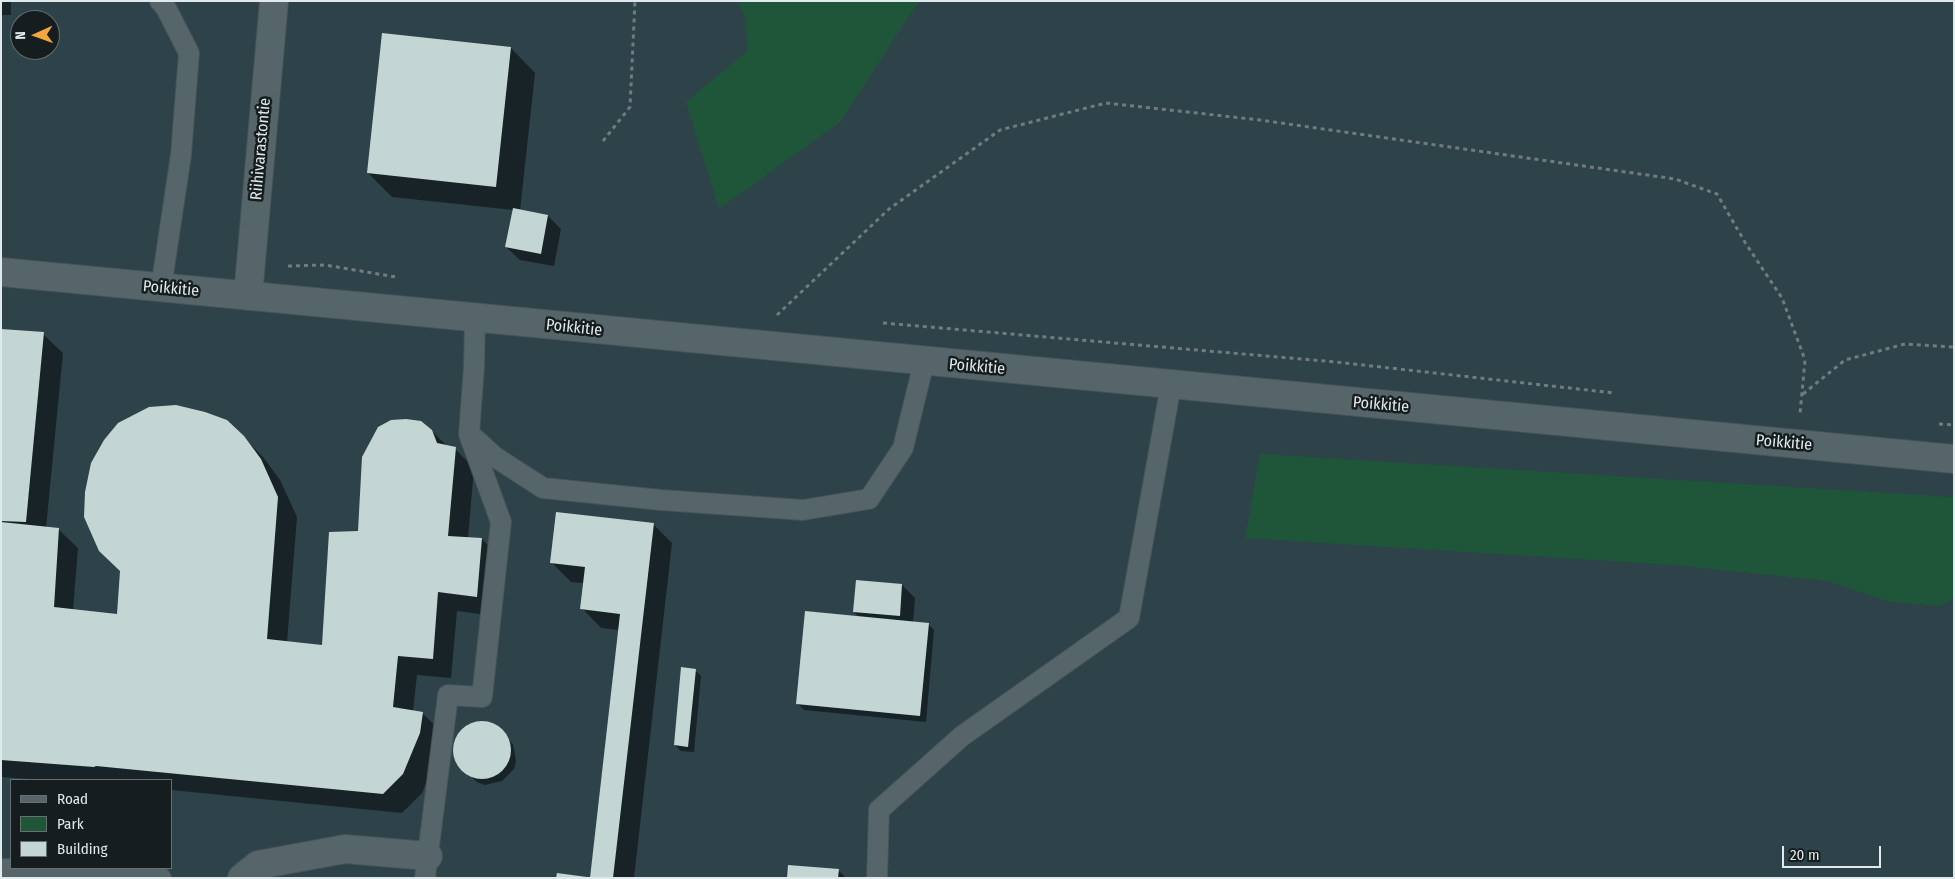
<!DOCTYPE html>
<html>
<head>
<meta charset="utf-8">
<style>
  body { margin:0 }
  #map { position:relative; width:1955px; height:879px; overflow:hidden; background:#28363a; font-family:"Fira Sans Condensed",sans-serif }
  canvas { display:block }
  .frame { position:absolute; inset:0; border:2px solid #e0e9eb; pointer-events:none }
  .legend { position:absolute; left:10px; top:779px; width:162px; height:90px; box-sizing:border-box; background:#161d1e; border:1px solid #676f70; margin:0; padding:6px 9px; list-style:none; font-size:15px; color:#e0e9eb }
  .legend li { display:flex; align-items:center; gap:10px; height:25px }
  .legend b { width:25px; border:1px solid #676f70 }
  .north { position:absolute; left:10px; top:10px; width:50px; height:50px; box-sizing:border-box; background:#161d1e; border:1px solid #676f70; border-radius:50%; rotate:268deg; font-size:14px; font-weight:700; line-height:20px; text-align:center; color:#e0e9eb }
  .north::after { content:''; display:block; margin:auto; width:18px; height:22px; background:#f1a63f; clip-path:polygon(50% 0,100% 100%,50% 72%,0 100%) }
  .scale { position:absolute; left:1782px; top:846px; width:99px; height:22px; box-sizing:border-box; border:2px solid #e0e9eb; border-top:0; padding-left:6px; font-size:15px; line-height:18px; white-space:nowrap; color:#e0e9eb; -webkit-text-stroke:4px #161d1e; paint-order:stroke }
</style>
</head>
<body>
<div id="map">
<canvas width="1955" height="879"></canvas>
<div class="frame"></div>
<ul class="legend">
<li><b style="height:6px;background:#56656a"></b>Road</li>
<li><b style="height:14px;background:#1f563a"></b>Park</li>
<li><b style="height:14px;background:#c4d6d4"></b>Building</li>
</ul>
<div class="north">N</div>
<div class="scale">20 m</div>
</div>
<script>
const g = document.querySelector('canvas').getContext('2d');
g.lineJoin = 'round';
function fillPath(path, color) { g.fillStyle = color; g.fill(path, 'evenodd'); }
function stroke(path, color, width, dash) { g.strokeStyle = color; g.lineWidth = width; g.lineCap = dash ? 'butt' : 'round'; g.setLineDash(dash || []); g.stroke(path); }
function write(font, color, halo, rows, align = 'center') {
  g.font = font + ' "Fira Sans Condensed",sans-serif'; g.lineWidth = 5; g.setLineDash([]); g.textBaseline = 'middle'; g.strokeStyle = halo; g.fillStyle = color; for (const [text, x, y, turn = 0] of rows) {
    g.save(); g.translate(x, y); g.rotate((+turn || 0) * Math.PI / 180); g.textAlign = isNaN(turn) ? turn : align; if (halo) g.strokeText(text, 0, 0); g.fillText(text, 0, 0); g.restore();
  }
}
fillPath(new Path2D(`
  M 1,1 L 1954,1 L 1954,878 L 1,878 ZM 20,20 L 50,20 L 50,50 L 20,50 ZM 11,780 L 171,780 L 171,868 L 11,868 Z`), '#2d4249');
fillPath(new Path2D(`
  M 738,1 L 919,1 L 840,122 L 719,209 L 686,102 L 747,51 L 746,20 Z
  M 1260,454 L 1954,497 L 1954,598 L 1940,606 L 1891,602 L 1828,581 L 1673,565 L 1245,538 Z`), '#1f563a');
fillPath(new Path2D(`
  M 1,1 L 11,1 L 11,15 L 1,15 Z
  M 511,48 L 535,73 L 520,211 L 548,216 L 561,229 L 554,266 L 520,260 L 506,247 L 513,210 L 392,197 L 368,173 Z
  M 1,330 L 43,334 L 63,353 L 46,528 L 58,529 L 78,548 L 73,610 L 118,615 L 243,437 L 263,457 L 280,480 L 297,517 L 287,642 L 323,646 L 359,533 L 432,431 L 448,447 L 455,449 L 474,468 L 468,538 L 482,539 L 501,558 L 495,616 L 457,611 L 451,678 L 417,675 L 413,711 L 422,713 L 442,732 L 439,753 L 422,793 L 402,813 L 171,790 L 171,780 L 45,780 L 1,777 Z
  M 653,524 L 672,543 L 634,878 L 591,878 L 619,630 L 601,628 L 582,608 L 585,583 L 571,582 L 552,563 Z
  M 902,585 L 915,598 L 913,623 L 928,624 L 934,630 L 926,722 L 804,710 L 798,704 L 860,618 L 854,612 Z
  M 695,670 L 701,676 L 694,752 L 681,751 L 675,745 Z
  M 476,723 L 485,723 L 493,725 L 513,744 L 516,761 L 514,769 L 502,781 L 485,785 L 477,782 L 457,763 L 455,747 L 461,731 Z
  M 838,870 L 846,878 L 788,878 Z`), '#0007');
fillPath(new Path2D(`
  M 382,33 L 511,47 L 496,187 L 367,173 Z
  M 513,208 L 548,215 L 541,254 L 505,247 Z
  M 1,329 L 44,332 L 26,522 L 1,521 Z
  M 176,405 L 205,412 L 227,420 L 244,436 L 261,459 L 278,497 L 267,639 L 322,645 L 329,532 L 358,531 L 362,457 L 378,427 L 391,420 L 406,419 L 421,421 L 432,430 L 437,443 L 456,447 L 448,536 L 482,538 L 477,597 L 438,592 L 433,659 L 398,656 L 393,707 L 423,712 L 420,733 L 403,774 L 383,794 L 96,766 L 94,767 L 1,760 L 1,522 L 59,528 L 54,607 L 117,614 L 120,571 L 99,551 L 84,517 L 85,492 L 91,463 L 104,440 L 118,423 L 149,407 Z
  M 556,512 L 654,523 L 613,878 L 590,878 L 620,614 L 580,609 L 585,567 L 550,563 Z
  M 856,580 L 902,584 L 900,616 L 853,612 Z
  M 805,611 L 929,623 L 920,716 L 796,704 Z
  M 681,667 L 696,669 L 688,747 L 674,745 Z
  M453 750a29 29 0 1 1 58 0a29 29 0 1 1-58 0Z
  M 788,865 L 839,869 L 838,878 L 787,878 Z
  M 557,873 L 587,877 L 587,878 L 556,878 Z`), '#c4d6d4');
const service = new Path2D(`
  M 160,1 L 166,8 L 189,53 L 181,155 L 161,288
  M 471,435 L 495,457 L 543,488 L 661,500 L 803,510 L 869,499 L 903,448 L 924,362
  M 1,869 L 128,870 L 161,878
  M 425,878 L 448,695 L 482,697 L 501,522 L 469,434 L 474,367 L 475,318
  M 877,878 L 879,810 L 962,736 L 1129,618 L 1171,385`);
const minor = new Path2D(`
  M 1,272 L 1954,459
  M 248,296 L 274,1
  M 242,878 L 258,865 L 345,849 L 428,856`);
stroke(service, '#465356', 22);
stroke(minor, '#465356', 30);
stroke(new Path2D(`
  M 603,141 L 630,107 L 635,1
  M 288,266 L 325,265 L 396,277
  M 777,315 L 889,209 L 1000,130 L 1106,103 L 1260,120 L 1675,179 L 1717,194 L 1746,244 L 1782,298 L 1805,360 L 1800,414
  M 883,323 L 1336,362 L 1614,393
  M 1803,394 L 1845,360 L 1905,344 L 1954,347
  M 1939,424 L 1954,425`), '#707c7f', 3, [4, 4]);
stroke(service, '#56656a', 20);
stroke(minor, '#56656a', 28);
write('16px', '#e0e9eb', '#161d1e', [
  ["Riihivarastontie",261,149,-85],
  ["Poikkitie",171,289,5],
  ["Poikkitie",574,328,6],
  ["Poikkitie",977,367,5],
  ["Poikkitie",1381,405,5],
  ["Poikkitie",1784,443,5]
]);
</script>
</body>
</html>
